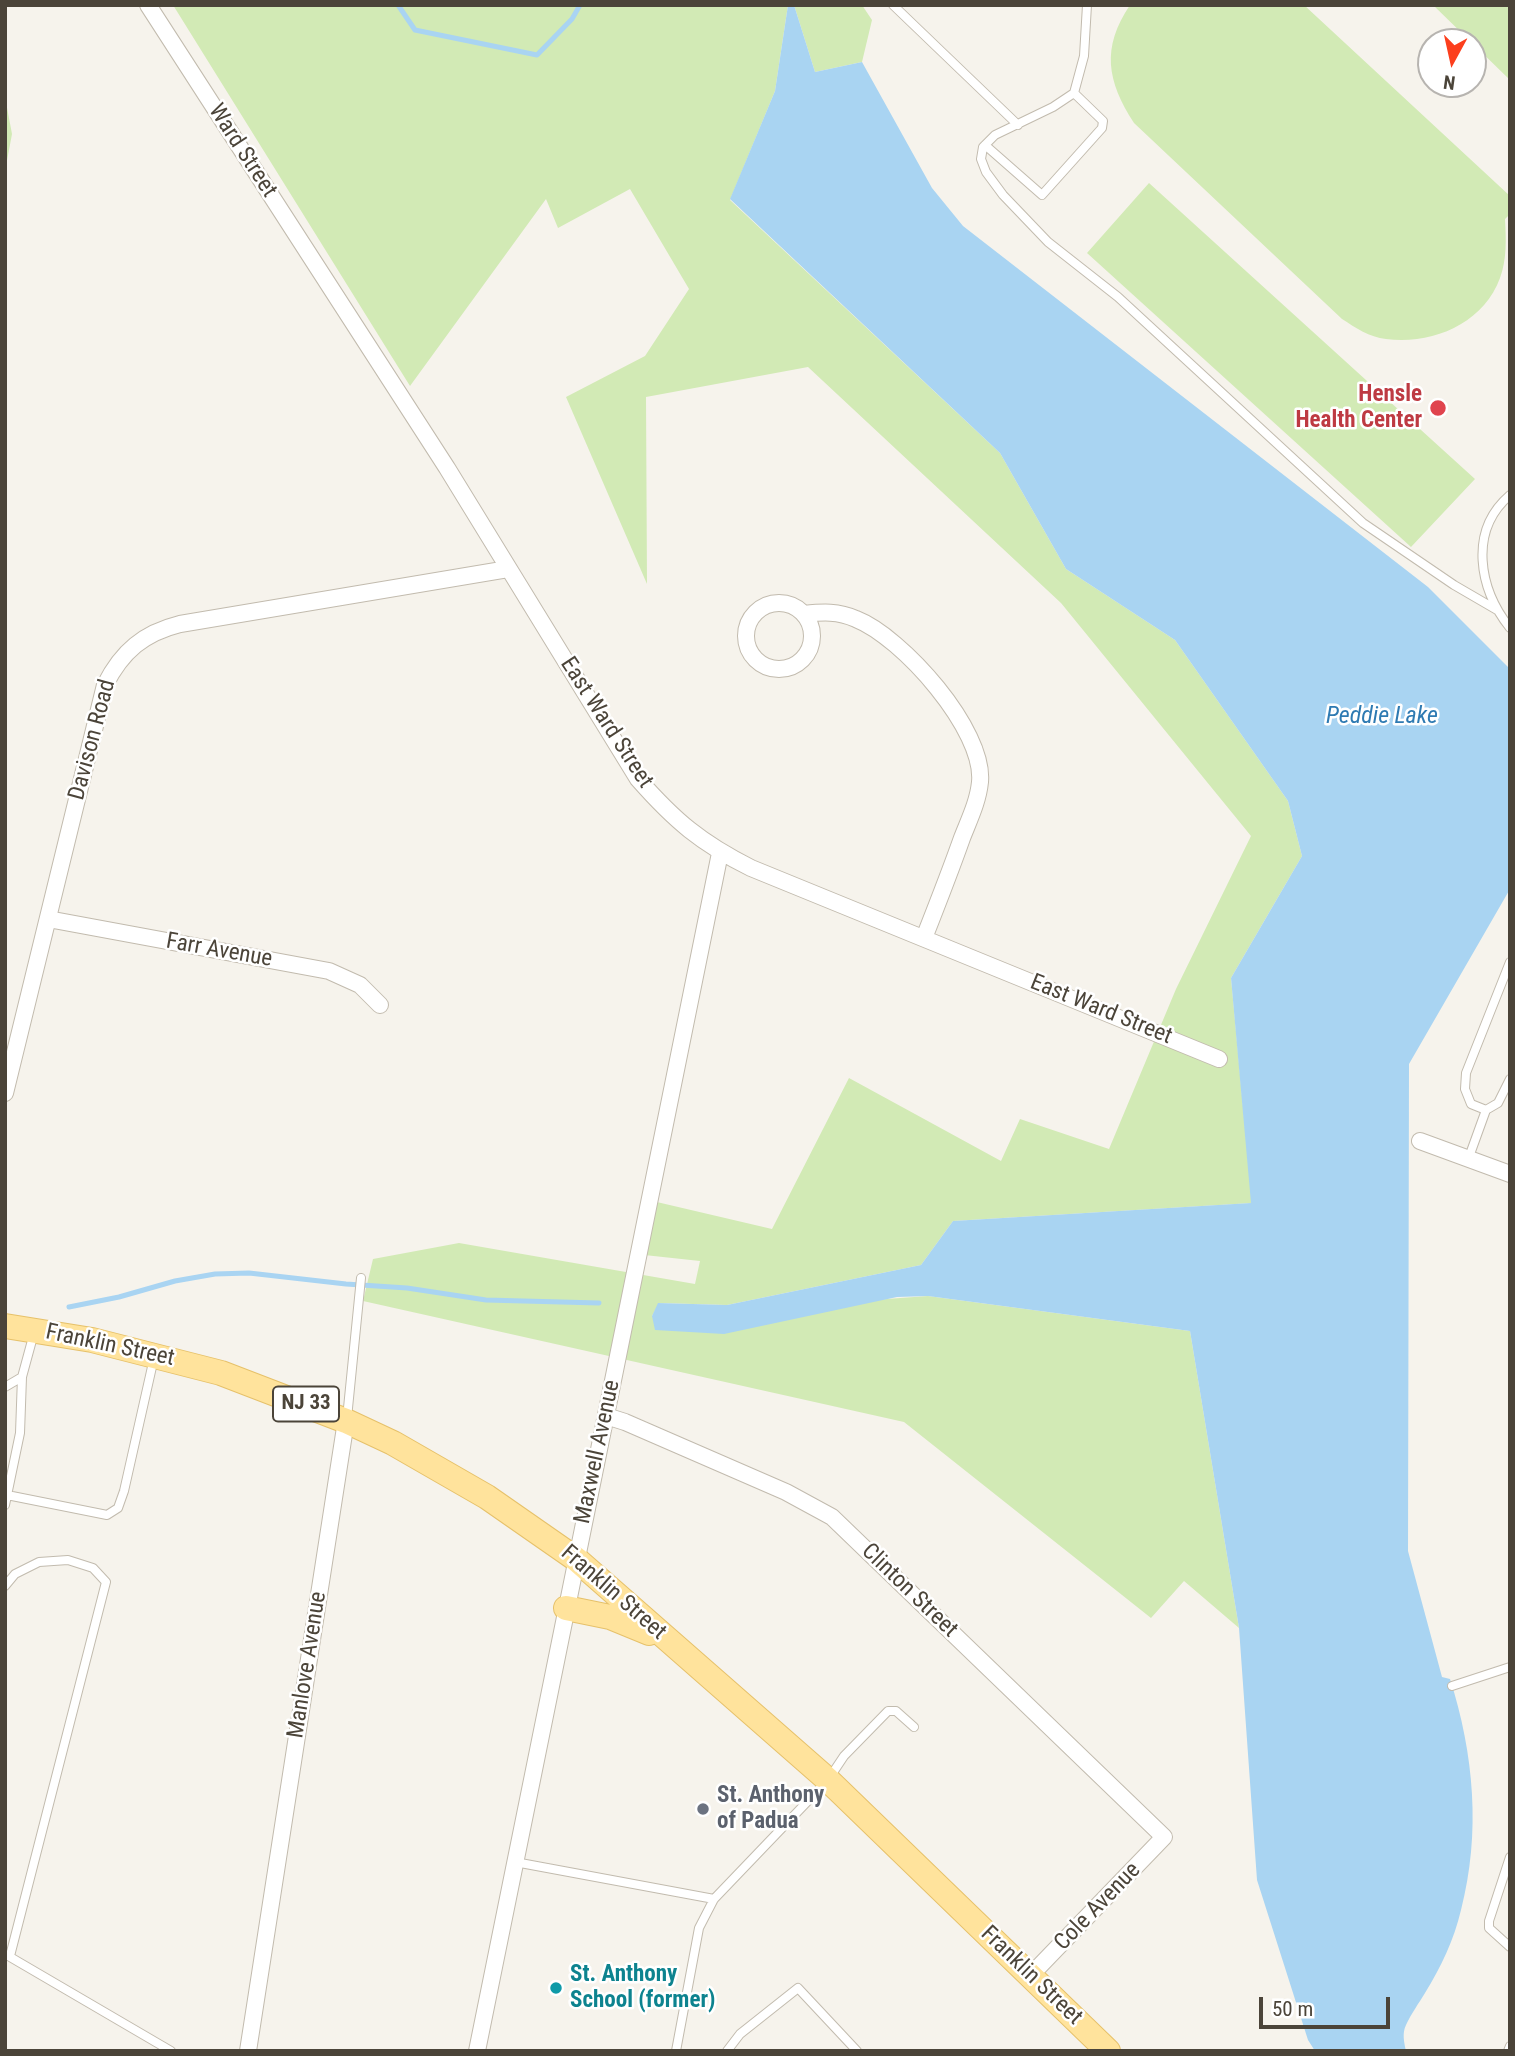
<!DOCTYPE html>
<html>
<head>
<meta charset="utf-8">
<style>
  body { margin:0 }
  #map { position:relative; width:1515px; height:2056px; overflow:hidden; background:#f6f3ec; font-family:"Roboto Condensed",sans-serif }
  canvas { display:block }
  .frame { position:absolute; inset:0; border:7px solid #4b4439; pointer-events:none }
  .north { position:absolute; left:1417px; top:28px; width:70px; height:70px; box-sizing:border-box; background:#fff; border:2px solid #b7b4b0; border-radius:50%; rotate:188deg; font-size:19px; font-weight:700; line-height:28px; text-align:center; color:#4b4439 }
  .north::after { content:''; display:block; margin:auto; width:24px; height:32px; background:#fc3f1d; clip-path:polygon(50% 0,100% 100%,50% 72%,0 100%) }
  .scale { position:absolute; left:1259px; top:1997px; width:131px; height:32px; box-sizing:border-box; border:4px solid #4b4439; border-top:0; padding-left:9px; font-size:21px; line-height:24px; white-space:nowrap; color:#4b4439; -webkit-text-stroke:5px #fff; paint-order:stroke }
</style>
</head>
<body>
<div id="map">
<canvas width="1515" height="2056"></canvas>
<div class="frame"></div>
<div class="north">N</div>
<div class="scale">50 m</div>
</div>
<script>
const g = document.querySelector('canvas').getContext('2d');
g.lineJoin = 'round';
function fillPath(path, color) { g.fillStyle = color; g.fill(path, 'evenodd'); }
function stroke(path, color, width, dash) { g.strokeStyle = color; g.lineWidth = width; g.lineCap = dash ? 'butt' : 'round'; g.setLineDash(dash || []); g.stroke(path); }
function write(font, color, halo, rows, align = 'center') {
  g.font = font + ' "Roboto Condensed",sans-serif'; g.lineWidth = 5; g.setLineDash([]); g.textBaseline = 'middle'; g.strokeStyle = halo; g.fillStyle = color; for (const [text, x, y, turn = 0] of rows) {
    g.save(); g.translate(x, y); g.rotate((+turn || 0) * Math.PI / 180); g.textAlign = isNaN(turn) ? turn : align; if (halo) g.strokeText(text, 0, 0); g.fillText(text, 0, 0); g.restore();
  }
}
fillPath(new Path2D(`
  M 173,5 L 788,5 L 775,91 L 730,200 L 1000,453 L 1066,569 L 1175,640 L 1288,801 L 1302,856 L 1231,978 L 1252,1203 L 953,1221 L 921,1265 L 727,1305 L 659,1303 L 652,1316 L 928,1296 L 1190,1331 L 1239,1628 L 1184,1581 L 1151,1618 L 904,1422 L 363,1301 L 373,1259 L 459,1243 L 695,1284 L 700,1261 L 635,1254 L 644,1199 L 772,1229 L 849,1078 L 1001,1161 L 1020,1119 L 1109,1149 L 1176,989 L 1251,836 L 1061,603 L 808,367 L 646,397 L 647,584 L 566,397 L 645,356 L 689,289 L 630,189 L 558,228 L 546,199 L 410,386 Z
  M 794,5 L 862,5 L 872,20 L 862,62 L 815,72 Z
  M 1130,5 L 1304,5 L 1510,196 L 1510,214 L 1505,219 C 1506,239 1507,259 1500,278 C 1483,324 1432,345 1386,339 C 1369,337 1356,328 1342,319 L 1134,123 C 1107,81 1101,48 1130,5 Z
  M 1433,5 L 1510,5 L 1510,80 Z
  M 5,97 L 12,134 L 5,171 Z
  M 1149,183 L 1475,479 L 1411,547 L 1087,253 Z`), '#d2eab5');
fillPath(new Path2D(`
  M 788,5 L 794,5 L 815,72 L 862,62 L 932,188 L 963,226 L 1428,587 L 1510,669 L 1510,889 L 1409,1064 L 1408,1551 L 1442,1677 L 1450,1679 C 1474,1754 1481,1833 1461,1910 C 1454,1940 1441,1967 1425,1993 C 1419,2003 1411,2014 1406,2025 C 1402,2033 1404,2042 1406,2051 L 1315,2051 L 1308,2040 L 1257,1880 L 1239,1628 L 1190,1331 L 928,1296 L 897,1297 L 724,1334 L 655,1330 L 652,1316 L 658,1303 L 727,1305 L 921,1265 L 953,1221 L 1251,1203 L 1231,978 L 1302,856 L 1288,801 L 1175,640 L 1066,569 L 1000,453 L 730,199 L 775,91 Z`), '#a9d4f2');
stroke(new Path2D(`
  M 398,5 L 415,30 L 537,55 L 572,19 L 580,5
  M 69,1307 L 119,1297 L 175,1281 L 215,1274 L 249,1273 L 346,1284 L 407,1288 L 486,1300 L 599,1303`), '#a9d4f2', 5);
const service = new Path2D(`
  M 893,5 L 1018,125
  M 1087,5 L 1084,56 L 1074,93 L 1053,107 L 995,135 L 983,147 L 981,159 L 986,172 L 1003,195 L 1048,242 L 1118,297 L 1363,523 L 1454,585 L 1497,610
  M 985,145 L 1042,195 L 1102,128 L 1103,121 L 1074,93
  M 1510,495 C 1468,531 1479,589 1510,628
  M 1486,1110 L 1471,1104 L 1465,1089 L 1466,1073 L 1510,962
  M 1469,1157 L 1486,1110 L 1498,1103 L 1510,1079
  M 5,1387 L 22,1377 L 34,1333
  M 347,1418 L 361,1278
  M 7,1495 L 107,1515 L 118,1508 L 124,1491 L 154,1358
  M 5,1505 L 20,1433 L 22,1377
  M 5,1586 L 15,1574 L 39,1562 L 68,1560 L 93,1568 L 106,1582 L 10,1956
  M 1452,1686 L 1510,1667
  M 1510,1857 L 1489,1921 L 1489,1928 L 1510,1947
  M 515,1862 L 714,1899
  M 5,1954 L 171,2051
  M 676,2051 L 699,1928 L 714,1899 L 828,1780 L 844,1756 L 888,1711 L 896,1711 L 914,1727
  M 727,2051 L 740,2034 L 798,1988 L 857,2051
  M 1508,2051 L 1510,2046`);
const minor = new Path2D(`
  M 148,5 L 447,468 L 638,779 C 675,821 701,843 751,868 L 1219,1059
  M746 636a33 33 0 1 1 66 0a33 33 0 1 1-66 0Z
  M 804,614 C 823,612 838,611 856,619 C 902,637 985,730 980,782 C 978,802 969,820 962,838 C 950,872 937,905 924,938
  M 48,919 L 329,971 L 360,985 L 380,1005
  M 5,1093 L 105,685 C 122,651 144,633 180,624 L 508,569
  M 1420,1141 L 1510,1174
  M 606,1416 L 625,1422 L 786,1492 L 832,1517 L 1164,1837 L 1030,1976
  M 248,2051 L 346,1421
  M 477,2051 L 720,853`);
const primary = new Path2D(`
  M 5,1326 L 92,1340 L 221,1373 L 346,1421 L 393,1443 L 487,1497 L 576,1559 L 828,1780 L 1108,2051
  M 566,1608 L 610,1617 L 649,1633`);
stroke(service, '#c2bbae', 10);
stroke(minor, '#c2bbae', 18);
stroke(primary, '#e6c16a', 26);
stroke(service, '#fff', 8);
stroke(minor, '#fff', 16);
stroke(primary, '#ffe39c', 24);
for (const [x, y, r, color] of [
  [1438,408,9,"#e0444e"],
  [703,1809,7,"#6b7280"],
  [556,1988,7,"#0f9aa8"]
]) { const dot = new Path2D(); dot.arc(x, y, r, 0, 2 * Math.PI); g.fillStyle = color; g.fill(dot); stroke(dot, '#fff', 2.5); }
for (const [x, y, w] of [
  [306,1404,66]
]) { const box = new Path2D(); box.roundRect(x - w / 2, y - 17.5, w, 35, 5); g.fillStyle = '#fff'; g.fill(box); stroke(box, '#4b4439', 2); }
write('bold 21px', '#4b4439', null, [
  ["NJ 33",306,1404]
]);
write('23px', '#4b4439', '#fff', [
  ["Ward Street",242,151,57],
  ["East Ward Street",606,723,57],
  ["Davison Road",93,740,-75],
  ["Farr Avenue",219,951,10],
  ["East Ward Street",1101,1010,22],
  ["Franklin Street",110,1346,12],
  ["Maxwell Avenue",598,1452,-78],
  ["Clinton Street",909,1591,44],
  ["Franklin Street",613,1593,41],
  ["Manlove Avenue",308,1665,-81],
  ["Cole Avenue",1098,1907,-46],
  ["Franklin Street",1031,1976,44]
]);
write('bold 23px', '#be3a42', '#fff', [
  ["Hensle",1422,395],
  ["Health Center",1422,421]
], 'right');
write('bold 23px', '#5b616d', '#fff', [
  ["St. Anthony",717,1796],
  ["of Padua",717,1822]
], 'left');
write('bold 23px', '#0d838f', '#fff', [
  ["St. Anthony",570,1975],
  ["School (former)",570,2001]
], 'left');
write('italic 24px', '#2e7ab2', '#fff', [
  ["Peddie Lake",1382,717]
]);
</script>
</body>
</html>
